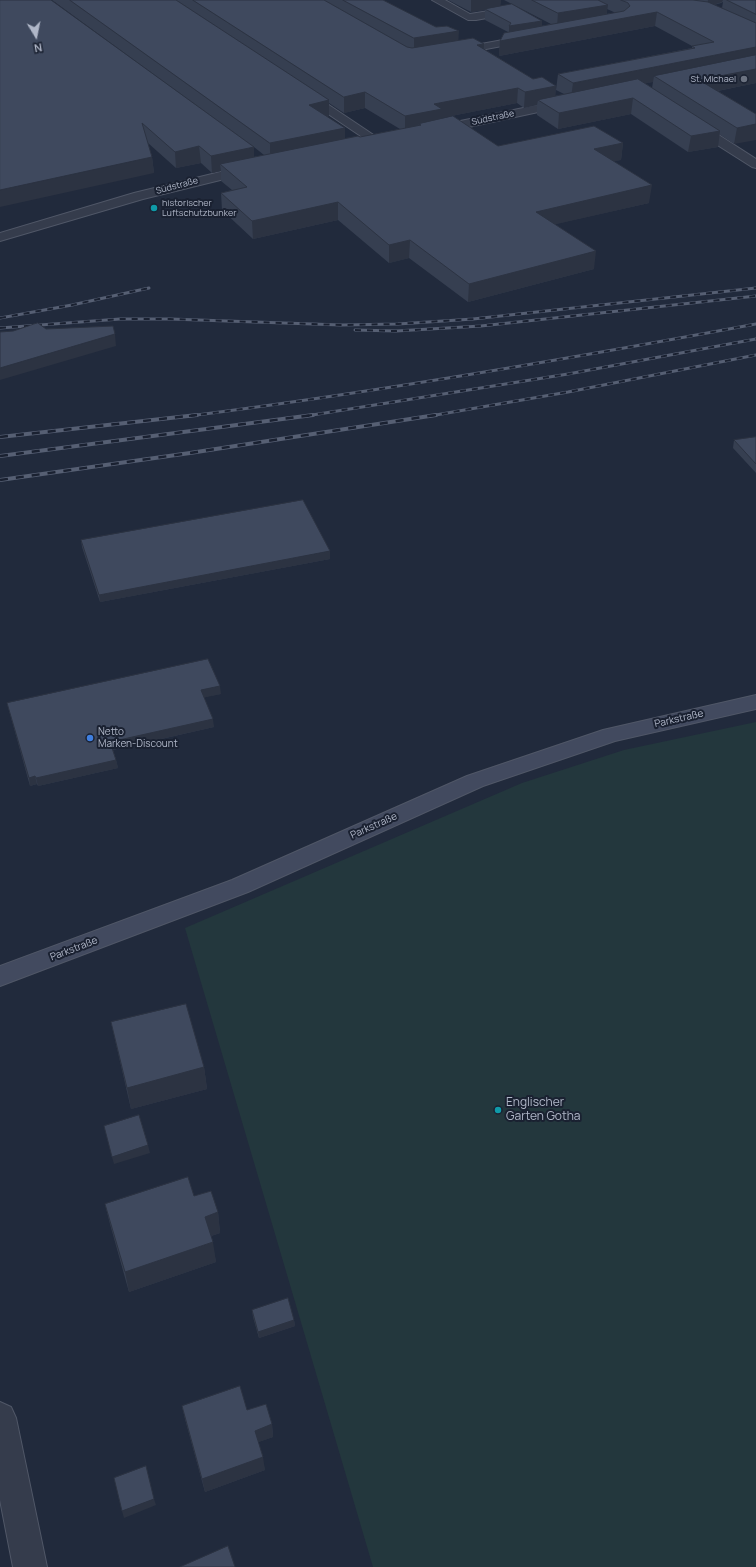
<!DOCTYPE html>
<html>
<head>
<meta charset="utf-8">
<style>
  body { margin:0 }
  #map { position:relative; width:756px; height:1567px; overflow:hidden; background:#212a3c; font-family:Manrope,sans-serif }
  canvas { display:block }
  .north { position:absolute; left:16px; top:16px; width:40px; height:40px; -webkit-text-stroke:3px #1a2131; paint-order:stroke; rotate:170deg; font-size:11px; font-weight:700; line-height:16px; text-align:center; color:#b0b7c8 }
  .north::after { content:''; display:block; margin:auto; width:14px; height:18px; background:#b0b7c8; clip-path:polygon(50% 0,100% 100%,50% 72%,0 100%) }
</style>
</head>
<body>
<div id="map">
<canvas width="756" height="1567"></canvas>
<div class="north">N</div>
</div>
<script>
const g = document.querySelector('canvas').getContext('2d');
g.lineJoin = 'round';
function fillPath(path, color) { g.fillStyle = color; g.fill(path, 'evenodd'); }
function stroke(path, color, width, dash) { g.strokeStyle = color; g.lineWidth = width; g.lineCap = dash ? 'butt' : 'round'; g.setLineDash(dash || []); g.stroke(path); }
function write(font, color, halo, rows, align = 'center') {
  g.font = font + ' Manrope,sans-serif'; g.lineWidth = 4; g.setLineDash([]); g.textBaseline = 'middle'; g.strokeStyle = halo; g.fillStyle = color; for (const [text, x, y, turn = 0] of rows) {
    g.save(); g.translate(x, y); g.rotate((+turn || 0) * Math.PI / 180); g.textAlign = isNaN(turn) ? turn : align; if (halo) g.strokeText(text, 0, 0); g.fillText(text, 0, 0); g.restore();
  }
}
fillPath(new Path2D(`
  M 756,722 L 756,1567 L 373,1567 L 185,928 L 522,783 L 624,750 Z`), '#23373d');
const street = new Path2D(`
  M 432,0 L 445,0 L 470,14 L 514,7 L 519,10 L 514,13 L 476,20 L 468,20 Z
  M 530,35 L 535,38 L 534,40 L 454,55 L 449,52 L 454,49 Z
  M 304,90 L 308,91 L 384,142 L 382,145 L 374,145 L 300,95 L 298,93 L 300,91 Z
  M 567,99 L 571,101 L 573,103 L 571,105 L 436,134 L 432,133 L 430,130 L 432,127 L 436,126 Z
  M 693,120 L 697,121 L 756,159 L 756,168 L 752,167 L 689,127 L 687,124 L 689,121 Z
  M 249,165 L 253,166 L 255,169 L 253,172 L 143,199 L 0,241 L 0,233 L 134,193 Z
  M 0,1402 L 11,1407 L 16,1418 L 47,1567 L 13,1567 L 0,1500 Z`);
const secondary = new Path2D(`
  M 756,695 L 756,709 L 615,741 L 483,786 L 248,892 L 0,986 L 0,966 L 232,880 L 467,776 L 603,730 Z`);
stroke(street, '#505767', 2);
stroke(secondary, '#505767', 2);
fillPath(street, '#353c4c');
fillPath(secondary, '#424a5f');
const railFar1 = new Path2D(`
  M 0,318 L 72,305 L 149,288
  M 0,328 L 120,319 L 170,319 L 341,325 L 398,324 L 473,319 L 756,288
  M 355,330 L 396,331 L 481,326 L 756,296
  M 189,416 C 379,392 568,359 756,324
  M 306,416 L 568,374 L 756,339
  M 430,416 L 568,392 L 756,355`);
const rail = new Path2D(`
  M 0,437 L 197,415
  M 0,456 L 313,415
  M 0,480 L 190,453 L 436,415`);
stroke(railFar1, '#565f73', 3);
stroke(rail, '#565f73', 4);
stroke(railFar1, '#1a2131', 2, [6]);
stroke(rail, '#1a2131', 2.5, [8]);
fillPath(new Path2D(`
  M 0,0 L 198,107 L 52,0 L 383,0 L 458,40 L 484,49 L 533,79 L 556,86 L 555,96 L 564,94 L 556,90 L 558,74 L 692,48 L 692,46 L 655,26 L 499,56 L 500,41 L 508,32 L 485,20 L 485,10 L 471,12 L 448,0 L 501,0 L 500,6 L 512,4 L 504,0 L 756,0 L 756,83 L 718,91 L 756,114 L 734,144 L 719,134 L 718,147 L 688,152 L 631,114 L 558,129 L 537,115 L 537,105 L 524,108 L 517,103 L 441,118 L 498,146 L 623,143 L 621,160 L 613,161 L 649,203 L 555,224 L 594,269 L 468,302 L 409,258 L 389,263 L 338,220 L 253,239 L 222,210 L 221,193 L 232,190 L 221,181 L 221,171 L 212,173 L 201,163 L 176,168 L 148,143 L 152,157 L 154,173 ZM 723,2 L 722,8 L 714,5 L 721,3 ZM 516,6 L 551,24 L 542,26 L 542,21 ZM 607,9 L 616,13 L 607,14 ZM 653,82 L 652,88 L 645,83 ZM 329,103 L 344,113 L 365,108 L 400,129 L 360,137 L 345,138 L 327,117 L 329,116 ZM 254,147 L 264,155 L 254,157 Z
  M 756,437 L 756,473 L 733,448 L 734,440 Z
  M 81,540 L 330,559 L 100,602 L 82,547 Z
  M 221,694 L 204,697 L 214,727 L 113,750 L 116,760 L 118,768 L 38,786 L 37,784 L 30,786 L 7,703 Z
  M 111,1022 L 204,1067 L 207,1089 L 131,1109 L 116,1044 Z
  M 194,1196 L 218,1212 L 220,1233 L 211,1236 L 216,1262 L 129,1292 L 110,1224 L 105,1204 Z
  M 252,1310 L 294,1320 L 295,1326 L 259,1338 L 253,1317 Z
  M 182,1406 L 247,1410 L 272,1424 L 273,1437 L 258,1442 L 265,1470 L 205,1492 L 185,1419 Z`), '#363f51');
fillPath(new Path2D(`
  M 471,0 L 501,0 L 500,8 L 485,9 L 485,10 L 471,12 Z
  M 708,0 L 723,0 L 722,2 L 707,7 Z
  M 608,5 L 606,19 L 557,27 L 558,13 Z
  M 657,12 L 655,26 L 499,56 L 500,41 Z
  M 542,21 L 542,31 L 509,37 L 509,26 Z
  M 459,31 L 458,46 L 414,53 L 414,38 Z
  M 484,44 L 483,59 L 477,45 Z
  M 756,47 L 756,61 L 654,76 L 653,82 L 571,98 L 573,83 Z
  M 756,69 L 756,83 L 697,95 L 699,80 Z
  M 556,86 L 555,101 L 538,100 L 537,105 L 524,108 L 525,92 Z
  M 518,88 L 517,103 L 441,118 L 441,125 L 421,125 L 418,124 L 418,130 L 405,132 L 405,116 L 434,104 Z
  M 365,92 L 365,108 L 344,113 L 344,97 Z
  M 633,98 L 631,114 L 558,129 L 559,113 Z
  M 329,100 L 329,116 L 310,121 L 309,105 Z
  M 756,124 L 756,140 L 734,144 L 737,128 Z
  M 345,128 L 345,144 L 270,159 L 270,143 Z
  M 720,131 L 718,147 L 688,152 L 691,136 Z
  M 623,143 L 621,160 L 592,166 L 594,149 Z
  M 199,146 L 201,163 L 176,168 L 175,152 Z
  M 254,147 L 254,163 L 220,164 L 221,171 L 212,173 L 211,156 Z
  M 152,157 L 154,173 L 0,207 L 0,190 Z
  M 652,185 L 649,203 L 535,229 L 536,212 Z
  M 338,202 L 338,220 L 253,239 L 252,221 Z
  M 410,240 L 409,258 L 389,263 L 389,245 Z
  M 596,251 L 594,269 L 468,302 L 469,284 Z
  M 115,334 L 116,346 L 0,380 L 0,368 Z
  M 330,551 L 330,559 L 100,602 L 99,595 Z
  M 220,686 L 221,694 L 202,698 L 201,690 Z
  M 213,719 L 214,727 L 112,750 L 110,742 Z
  M 116,760 L 118,768 L 38,786 L 36,778 Z
  M 35,776 L 37,784 L 30,786 L 29,778 Z
  M 204,1067 L 207,1089 L 131,1109 L 127,1088 Z
  M 148,1145 L 150,1153 L 114,1164 L 112,1157 Z
  M 218,1212 L 220,1233 L 208,1237 L 205,1217 Z
  M 213,1242 L 216,1262 L 129,1292 L 125,1272 Z
  M 294,1320 L 295,1326 L 259,1338 L 258,1332 Z
  M 272,1424 L 273,1437 L 256,1443 L 255,1431 Z
  M 263,1457 L 265,1470 L 205,1492 L 202,1479 Z
  M 154,1499 L 156,1505 L 124,1518 L 122,1511 Z`), '#2c3342');
const building = new Path2D(`
  M 0,0 L 51,0 L 254,147 L 211,156 L 199,146 L 175,152 L 142,123 L 152,157 L 0,190 Z
  M 70,0 L 176,0 L 329,100 L 309,105 L 345,128 L 270,143 Z
  M 193,0 L 324,0 L 407,47 L 412,48 L 473,38 L 484,44 L 477,45 L 533,79 L 542,77 L 556,86 L 525,92 L 518,88 L 434,104 L 442,109 L 405,116 L 365,92 L 344,97 Z
  M 343,0 L 383,0 L 436,27 L 447,26 L 459,31 L 414,38 Z
  M 532,0 L 598,0 L 608,5 L 558,13 Z
  M 621,0 L 693,0 L 708,2 L 756,23 L 756,47 L 573,83 L 558,74 L 695,48 L 692,46 L 714,42 L 657,12 L 500,41 L 504,33 L 624,11 L 630,6 L 628,3 Z
  M 727,0 L 756,0 L 756,14 Z
  M 512,4 L 542,21 L 509,26 L 511,23 L 485,9 Z
  M 756,55 L 756,69 L 699,80 L 756,114 L 756,124 L 737,128 L 654,76 Z
  M 638,79 L 720,131 L 691,136 L 633,98 L 559,113 L 538,100 Z
  M 453,116 L 498,146 L 594,126 L 623,143 L 594,149 L 652,185 L 536,212 L 596,251 L 469,284 L 410,240 L 389,245 L 338,202 L 252,221 L 221,193 L 247,187 L 220,164 L 358,136 L 360,137 L 421,125 L 418,124 Z
  M 38,323 L 46,329 L 113,326 L 115,334 L 0,368 L 0,332 L 13,331 Z
  M 756,437 L 756,464 L 734,440 Z
  M 303,500 L 330,551 L 99,595 L 81,540 Z
  M 208,659 L 220,686 L 201,690 L 213,719 L 110,742 L 116,760 L 36,778 L 35,776 L 29,778 L 7,703 Z
  M 186,1004 L 204,1067 L 127,1088 L 111,1022 Z
  M 139,1115 L 148,1145 L 112,1157 L 104,1126 Z
  M 188,1177 L 194,1196 L 211,1191 L 218,1212 L 205,1217 L 213,1242 L 125,1272 L 105,1204 Z
  M 288,1298 L 294,1320 L 258,1332 L 252,1310 Z
  M 240,1386 L 247,1410 L 266,1404 L 272,1424 L 255,1431 L 263,1457 L 202,1479 L 182,1406 Z
  M 146,1466 L 154,1499 L 122,1511 L 114,1478 Z
  M 228,1546 L 235,1567 L 180,1567 Z`);
fillPath(building, '#3f495e');
stroke(building, '#2c3342', 1);
for (const [x, y, r, color] of [
  [744,79,4,"#6b7280"],
  [154,208,4,"#0f9aa8"],
  [90,738,4,"#3f7fe0"],
  [498,1110,4,"#0f9aa8"]
]) { const dot = new Path2D(); dot.arc(x, y, r, 0, 2 * Math.PI); g.fillStyle = color; g.fill(dot); stroke(dot, '#1a2131', 1.5); }
write('9px', '#b0b7c8', '#1a2131', [
  ["St. Michael",736,79],
  ["historischer",162,203,"left"],
  ["Luftschutzbunker",162,213,"left"]
], 'right');
write('9px', '#b0b7c8', '#1a2131', [
  ["Südstraße",493,118,-12],
  ["Südstraße",177,186,-15]
]);
write('10px', '#b0b7c8', '#1a2131', [
  ["Parkstraße",679,719,-13],
  ["Parkstraße",374,826,-24],
  ["Parkstraße",74,949,-21]
]);
write('10px', '#b0b7c8', '#1a2131', [
  ["Netto",98,732],
  ["Marken-Discount",98,744]
], 'left');
write('12px', '#b0b7c8', '#1a2131', [
  ["Englischer",506,1103],
  ["Garten Gotha",506,1117]
], 'left');
</script>
</body>
</html>
